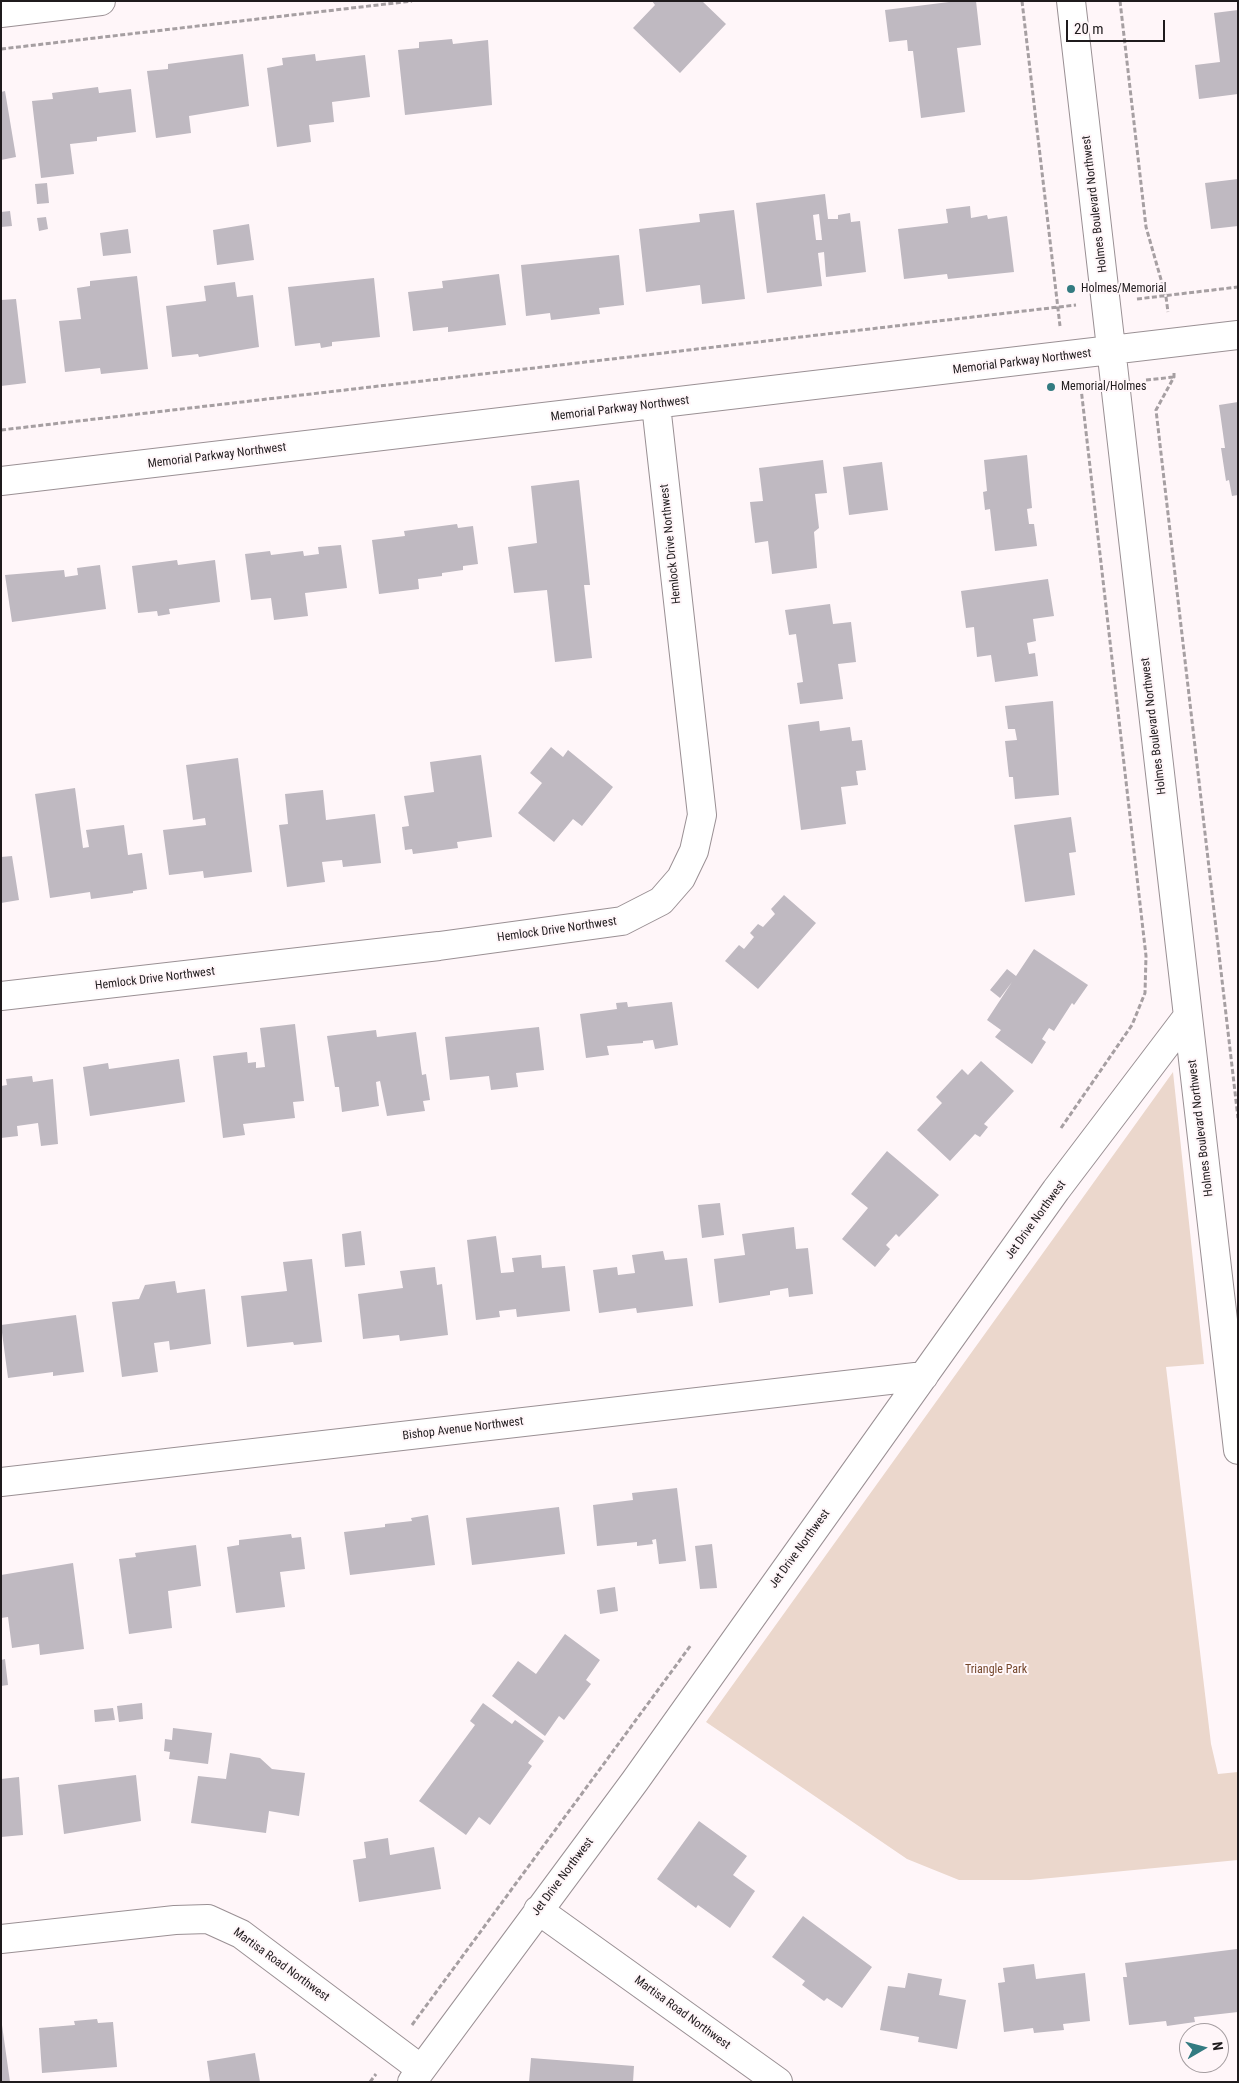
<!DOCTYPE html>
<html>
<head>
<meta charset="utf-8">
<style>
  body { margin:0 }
  #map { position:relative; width:1239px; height:2083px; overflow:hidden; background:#fff6f9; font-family:"Roboto Condensed",sans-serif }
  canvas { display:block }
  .frame { position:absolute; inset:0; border:2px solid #1f1b1d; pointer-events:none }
  .north { position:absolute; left:1179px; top:2023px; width:50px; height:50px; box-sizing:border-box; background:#fff6f9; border:1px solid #a59ea1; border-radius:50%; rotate:82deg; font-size:14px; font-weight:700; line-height:20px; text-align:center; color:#1f1b1d }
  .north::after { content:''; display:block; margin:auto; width:18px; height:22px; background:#337b81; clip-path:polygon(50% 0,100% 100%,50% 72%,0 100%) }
  .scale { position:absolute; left:1066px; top:20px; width:99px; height:22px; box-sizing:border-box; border:2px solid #1f1b1d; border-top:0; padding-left:6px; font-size:15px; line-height:18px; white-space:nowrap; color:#1f1b1d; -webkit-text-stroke:4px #fff6f9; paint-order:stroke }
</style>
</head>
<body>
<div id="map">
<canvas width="1239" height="2083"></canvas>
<div class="frame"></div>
<div class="north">N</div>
<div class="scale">20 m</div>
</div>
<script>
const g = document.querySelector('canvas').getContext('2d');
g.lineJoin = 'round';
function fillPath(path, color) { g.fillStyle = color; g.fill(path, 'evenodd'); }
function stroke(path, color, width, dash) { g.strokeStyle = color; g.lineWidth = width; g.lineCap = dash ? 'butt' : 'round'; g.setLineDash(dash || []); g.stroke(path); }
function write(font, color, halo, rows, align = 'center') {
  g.font = font + ' "Roboto Condensed",sans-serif'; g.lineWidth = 4; g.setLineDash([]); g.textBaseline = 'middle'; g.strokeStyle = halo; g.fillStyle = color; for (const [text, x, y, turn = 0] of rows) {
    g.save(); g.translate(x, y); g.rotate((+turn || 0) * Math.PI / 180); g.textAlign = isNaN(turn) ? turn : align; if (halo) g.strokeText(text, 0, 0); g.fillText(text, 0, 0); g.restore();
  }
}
fillPath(new Path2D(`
  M 1173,1072 L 1204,1364 L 1166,1367 L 1211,1744 L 1218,1774 L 1238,1772 L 1238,1860 L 1030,1880 L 959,1880 L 907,1859 L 706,1722 Z`), '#ebd7cc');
fillPath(new Path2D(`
  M 652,1 L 702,1 L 726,24 L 680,73 L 633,28 L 655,5 Z
  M 957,1 L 976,1 L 981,45 L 957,48 L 965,112 L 921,118 L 913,51 L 908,51 L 907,40 L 889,42 L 885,10 Z
  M 1238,10 L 1238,94 L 1199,99 L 1195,65 L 1220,62 L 1214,13 Z
  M 452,39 L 453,44 L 488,40 L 492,105 L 405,115 L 398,50 L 419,48 L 419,42 Z
  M 243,54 L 249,106 L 189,116 L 191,133 L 156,138 L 147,71 L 168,69 L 168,64 Z
  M 315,54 L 316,61 L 365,55 L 370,97 L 332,102 L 334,122 L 309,125 L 311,142 L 277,147 L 267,68 L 283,65 L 282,58 Z
  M 98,87 L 99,93 L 131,89 L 136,132 L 97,137 L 97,141 L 70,144 L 74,174 L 41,178 L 32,101 L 53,99 L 52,93 Z
  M 5,91 L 16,157 L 1,160 L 1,92 Z
  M 1238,179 L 1238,226 L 1211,229 L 1205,183 Z
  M 47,183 L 49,203 L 37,204 L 35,184 Z
  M 825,194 L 828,219 L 838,219 L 838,215 L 850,213 L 851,222 L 860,221 L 866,272 L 826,277 L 824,252 L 818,253 L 822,286 L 767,293 L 756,203 ZM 819,214 L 822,240 L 816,240 L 813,215 Z
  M 970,206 L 971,218 L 987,215 L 988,219 L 1007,216 L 1014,272 L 948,279 L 947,274 L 904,279 L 898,229 L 948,223 L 946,209 Z
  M 734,210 L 745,299 L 702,304 L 700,285 L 646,292 L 639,229 L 700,222 L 699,214 Z
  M 10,211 L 12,226 L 1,227 L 1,212 Z
  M 46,217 L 48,229 L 39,231 L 37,218 Z
  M 249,224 L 254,260 L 217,265 L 213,230 Z
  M 128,229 L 131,253 L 103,256 L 100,233 Z
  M 619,255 L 624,305 L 599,308 L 600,314 L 551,320 L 550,313 L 526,316 L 521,265 Z
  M 499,274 L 506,325 L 448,332 L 448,327 L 413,331 L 408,292 L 443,288 L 442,281 Z
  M 137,276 L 148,369 L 101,374 L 100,368 L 65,372 L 59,321 L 81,319 L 77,288 L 90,286 L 90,281 Z
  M 374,278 L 380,337 L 332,342 L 332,346 L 321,348 L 320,343 L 295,346 L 288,287 Z
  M 235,282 L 237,297 L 253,295 L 259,347 L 199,357 L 198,354 L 172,357 L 166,306 L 206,301 L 204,286 Z
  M 16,299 L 26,383 L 1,386 L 1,300 Z
  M 1238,402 L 1238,495 L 1232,496 L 1229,480 L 1226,481 L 1221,448 L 1225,448 L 1219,405 Z
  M 1027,455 L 1032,508 L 1027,509 L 1029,524 L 1034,524 L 1037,546 L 995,551 L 990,509 L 985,510 L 983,492 L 987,491 L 984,460 Z
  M 823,460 L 827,493 L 815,494 L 819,528 L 814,532 L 817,568 L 772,574 L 768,541 L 755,543 L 750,502 L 763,501 L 759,468 Z
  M 882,462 L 888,510 L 849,515 L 843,467 Z
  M 579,480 L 590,585 L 584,585 L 592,658 L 555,662 L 547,590 L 514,593 L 508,547 L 537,543 L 531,486 Z
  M 457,524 L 458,528 L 473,526 L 478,564 L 463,566 L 463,570 L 442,573 L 442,576 L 418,579 L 419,589 L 379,594 L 372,540 L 405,536 L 404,531 Z
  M 341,545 L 347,588 L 305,593 L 308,616 L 274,620 L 271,598 L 251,600 L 245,554 L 270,551 L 271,555 L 303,551 L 304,556 L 319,554 L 318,547 Z
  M 177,560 L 178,565 L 215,560 L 220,602 L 169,609 L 170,614 L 158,616 L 157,611 L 138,613 L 132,566 Z
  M 100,565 L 106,609 L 12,622 L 5,575 L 64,570 L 65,577 L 78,575 L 77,568 Z
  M 1048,579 L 1054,616 L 1033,619 L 1036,641 L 1027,643 L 1029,654 L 1035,653 L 1038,676 L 995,682 L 991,655 L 977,657 L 974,627 L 966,628 L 961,591 Z
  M 830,604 L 833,624 L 851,622 L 856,662 L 838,664 L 843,699 L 800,704 L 797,683 L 803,682 L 796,634 L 789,635 L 785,610 Z
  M 1053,701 L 1059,795 L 1015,799 L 1013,777 L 1009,777 L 1005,741 L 1017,740 L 1015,729 L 1008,729 L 1005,706 Z
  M 819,721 L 820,731 L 850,727 L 852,741 L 862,740 L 866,770 L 856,771 L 858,785 L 841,787 L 846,824 L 801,830 L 788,725 Z
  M 551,747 L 563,757 L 568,750 L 613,787 L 582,826 L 573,819 L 554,842 L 518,813 L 542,783 L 530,773 Z
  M 481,755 L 492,837 L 457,842 L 458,848 L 413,854 L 412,849 L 405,850 L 402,827 L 409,826 L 404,796 L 434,792 L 430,762 Z
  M 238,758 L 252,872 L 204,878 L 203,871 L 169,875 L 163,830 L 206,825 L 205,818 L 193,820 L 186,765 Z
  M 75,788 L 83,848 L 89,847 L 86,830 L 124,825 L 128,855 L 142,853 L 147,889 L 133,891 L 133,893 L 91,899 L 90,892 L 50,898 L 35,794 Z
  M 323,790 L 326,820 L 375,814 L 381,863 L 343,867 L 342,860 L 322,862 L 325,882 L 287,887 L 279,825 L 288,824 L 285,794 Z
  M 1071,817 L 1076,852 L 1069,853 L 1075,895 L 1025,902 L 1014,825 Z
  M 12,856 L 19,900 L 1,903 L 1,857 Z
  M 784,895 L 816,923 L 758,989 L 725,961 L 739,945 L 744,949 L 754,937 L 750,933 L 758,924 L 763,927 L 775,914 L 771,909 Z
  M 1034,949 L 1088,985 L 1074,1005 L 1072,1003 L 1054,1031 L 1049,1028 L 1042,1039 L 1046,1042 L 1032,1064 L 995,1037 L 1001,1030 L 987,1020 L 1012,982 L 1000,998 L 990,990 L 1007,969 L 1016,976 Z
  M 627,1002 L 628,1007 L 672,1002 L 678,1045 L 655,1049 L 653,1040 L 643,1041 L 643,1043 L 607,1046 L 609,1055 L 586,1058 L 580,1014 L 617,1009 L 616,1003 Z
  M 295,1024 L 304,1101 L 293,1102 L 295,1118 L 243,1124 L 245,1135 L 223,1138 L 213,1056 L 247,1052 L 248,1063 L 256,1062 L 256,1068 L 265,1067 L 260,1028 Z
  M 539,1027 L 544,1070 L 516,1073 L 518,1087 L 491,1090 L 489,1076 L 450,1080 L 445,1037 Z
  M 376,1030 L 377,1037 L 416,1032 L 422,1075 L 426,1074 L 430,1100 L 423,1101 L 425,1111 L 387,1116 L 380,1081 L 376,1082 L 379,1106 L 342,1112 L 339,1087 L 335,1087 L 327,1036 Z
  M 179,1059 L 185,1102 L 90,1116 L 83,1067 L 108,1063 L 109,1069 Z
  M 981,1061 L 1014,1091 L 984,1124 L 988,1127 L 980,1137 L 975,1134 L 950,1161 L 917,1130 L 942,1103 L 936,1097 L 962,1069 L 968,1075 Z
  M 32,1076 L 33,1082 L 53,1079 L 58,1144 L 41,1146 L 38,1123 L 17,1126 L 18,1136 L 1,1138 L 1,1086 L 7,1085 L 6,1079 Z
  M 887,1151 L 939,1195 L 899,1237 L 896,1234 L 886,1245 L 890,1249 L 875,1267 L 842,1239 L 868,1208 L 851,1194 Z
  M 720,1203 L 724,1235 L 702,1238 L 698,1205 Z
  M 794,1227 L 796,1249 L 808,1248 L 813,1294 L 789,1297 L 788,1288 L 770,1291 L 770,1295 L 719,1303 L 714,1259 L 745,1255 L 742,1234 Z
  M 361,1231 L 365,1265 L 345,1267 L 342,1234 Z
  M 496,1236 L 501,1273 L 514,1272 L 512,1258 L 541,1255 L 542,1268 L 565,1266 L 570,1311 L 517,1317 L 516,1309 L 499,1311 L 500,1317 L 476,1320 L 467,1240 Z
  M 663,1251 L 665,1260 L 687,1258 L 693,1306 L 637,1313 L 636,1308 L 599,1313 L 593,1270 L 617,1267 L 618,1275 L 635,1273 L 632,1255 Z
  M 312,1259 L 322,1342 L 294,1345 L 293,1342 L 247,1347 L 241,1296 L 287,1291 L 283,1262 Z
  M 435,1267 L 437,1285 L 442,1284 L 448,1335 L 400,1341 L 399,1335 L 363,1339 L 358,1294 L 403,1288 L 400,1271 Z
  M 175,1281 L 177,1293 L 205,1289 L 211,1344 L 170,1350 L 169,1341 L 154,1343 L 158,1372 L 122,1377 L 112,1302 L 139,1299 L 145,1285 Z
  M 76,1315 L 84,1372 L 53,1376 L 53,1372 L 8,1378 L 1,1325 Z
  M 677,1488 L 686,1561 L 659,1564 L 656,1539 L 652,1540 L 653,1544 L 637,1546 L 637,1542 L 597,1546 L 593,1505 L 633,1500 L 632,1493 Z
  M 559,1507 L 565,1554 L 472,1565 L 466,1518 Z
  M 428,1515 L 435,1565 L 350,1575 L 344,1532 L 385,1527 L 385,1524 L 412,1521 L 411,1518 Z
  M 291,1534 L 292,1538 L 301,1537 L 305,1569 L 280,1572 L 285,1607 L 236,1613 L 227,1547 L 239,1545 L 239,1540 Z
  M 712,1544 L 717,1588 L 700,1589 L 695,1546 Z
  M 196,1545 L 201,1586 L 168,1591 L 172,1628 L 129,1634 L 119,1559 L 136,1557 L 135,1553 Z
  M 73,1563 L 84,1649 L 40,1655 L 39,1644 L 12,1648 L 8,1617 L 1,1618 L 1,1575 Z
  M 615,1587 L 618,1611 L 600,1614 L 597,1590 Z
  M 565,1634 L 600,1660 L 586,1680 L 591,1684 L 564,1720 L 559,1716 L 545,1736 L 492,1696 L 518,1661 L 536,1674 Z
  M 5,1659 L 8,1685 L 1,1686 L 1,1660 Z
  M 142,1703 L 143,1719 L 119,1722 L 117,1706 Z
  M 483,1703 L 512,1724 L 515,1720 L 544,1741 L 528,1763 L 532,1766 L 490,1825 L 479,1817 L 466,1835 L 419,1801 L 475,1725 L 470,1721 Z
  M 113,1708 L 115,1720 L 95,1722 L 94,1710 Z
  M 173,1728 L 212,1733 L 208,1764 L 169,1759 L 170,1752 L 164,1751 L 165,1739 L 172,1740 Z
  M 230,1753 L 260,1758 L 272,1769 L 305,1773 L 299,1816 L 269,1811 L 266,1833 L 191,1823 L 198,1776 L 226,1779 Z
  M 136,1775 L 141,1821 L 64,1834 L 58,1785 Z
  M 19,1777 L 23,1835 L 1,1837 L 1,1779 Z
  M 699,1821 L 747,1856 L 733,1875 L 755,1891 L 730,1928 L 698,1905 L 696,1908 L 657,1879 Z
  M 388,1838 L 390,1855 L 434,1847 L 441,1889 L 359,1902 L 353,1860 L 366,1858 L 364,1842 Z
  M 803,1916 L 872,1967 L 842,2008 L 827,1998 L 824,2001 L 802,1985 L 805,1981 L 772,1957 Z
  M 1237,1949 L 1238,2012 L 1194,2017 L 1195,2022 L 1167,2026 L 1166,2021 L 1129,2025 L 1123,1977 L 1127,1977 L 1125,1963 Z
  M 1034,1964 L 1036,1979 L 1085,1973 L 1090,2021 L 1063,2024 L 1064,2030 L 1034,2033 L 1033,2028 L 1004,2032 L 998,1983 L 1005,1982 L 1003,1968 Z
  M 908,1973 L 942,1979 L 939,1995 L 966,2000 L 957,2049 L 918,2042 L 919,2037 L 880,2030 L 888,1986 L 905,1988 Z
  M 97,2019 L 98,2023 L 113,2022 L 117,2067 L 42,2073 L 39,2028 L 75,2025 L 74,2021 Z
  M 1,2025 L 2,2025 L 10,2082 L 1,2082 Z
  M 255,2053 L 260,2082 L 210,2082 L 207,2061 Z
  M 531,2058 L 634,2066 L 633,2082 L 529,2082 Z`), '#bfb9c1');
const minor = new Path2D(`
  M 1071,1 L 1238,1450
  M 1,13 L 101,1
  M 1,481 L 1238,335
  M 1,996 L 439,946 L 622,921 L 661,901 L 681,878 L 694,851 L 702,815 L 656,405
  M 1,1482 L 924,1376
  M 538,1910 L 778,2082
  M 1,1939 L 175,1920 L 208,1919 L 241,1934 L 421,2069
  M 412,2082 L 635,1781 L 1056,1190 L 1188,1016`);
stroke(minor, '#9a9094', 30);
stroke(new Path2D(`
  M 1022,1 L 1060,326
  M 1120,1 L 1146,227 L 1166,297 L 1168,312
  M 1,49 L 412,1
  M 1137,299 L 1238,287
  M 1174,373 L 1174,377 L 1156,410 L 1238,1118
  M 1146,380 L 1174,377
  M 1,430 L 1076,305
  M 1061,1128 L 1132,1025 L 1145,993 L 1146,956 L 1081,388 L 1067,387
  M 412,2025 L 691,1645
  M 370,2082 L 376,2074`), '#a69fa2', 3, [5, 2.5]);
stroke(minor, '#fff', 28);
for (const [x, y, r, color] of [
  [1071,289,5,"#337b81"],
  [1051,387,5,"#337b81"]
]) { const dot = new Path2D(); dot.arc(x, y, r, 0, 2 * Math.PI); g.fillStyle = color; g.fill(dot); stroke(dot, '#fff6f9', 2); }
write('12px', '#1f1b1d', '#fff6f9', [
  ["Holmes Boulevard Northwest",1095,204,-97],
  ["Memorial Parkway Northwest",1022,362,-7],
  ["Memorial Parkway Northwest",620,409,-7],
  ["Memorial Parkway Northwest",217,456,-7],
  ["Hemlock Drive Northwest",671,544,-96],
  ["Holmes Boulevard Northwest",1154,726,-97],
  ["Hemlock Drive Northwest",557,930,-8],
  ["Hemlock Drive Northwest",155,979,-7],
  ["Holmes Boulevard Northwest",1201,1128,-97],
  ["Jet Drive Northwest",1036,1220,-54],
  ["Bishop Avenue Northwest",463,1429,-7],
  ["Jet Drive Northwest",800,1549,-54],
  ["Jet Drive Northwest",563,1877,-53],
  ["Martisa Road Northwest",281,1965,36],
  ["Martisa Road Northwest",682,2013,36]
]);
write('12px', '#1f1b1d', '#fff6f9', [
  ["Holmes/Memorial",1081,289],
  ["Memorial/Holmes",1061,387]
], 'left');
write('12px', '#75482c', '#fff6f9', [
  ["Triangle Park",996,1670]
]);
</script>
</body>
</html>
